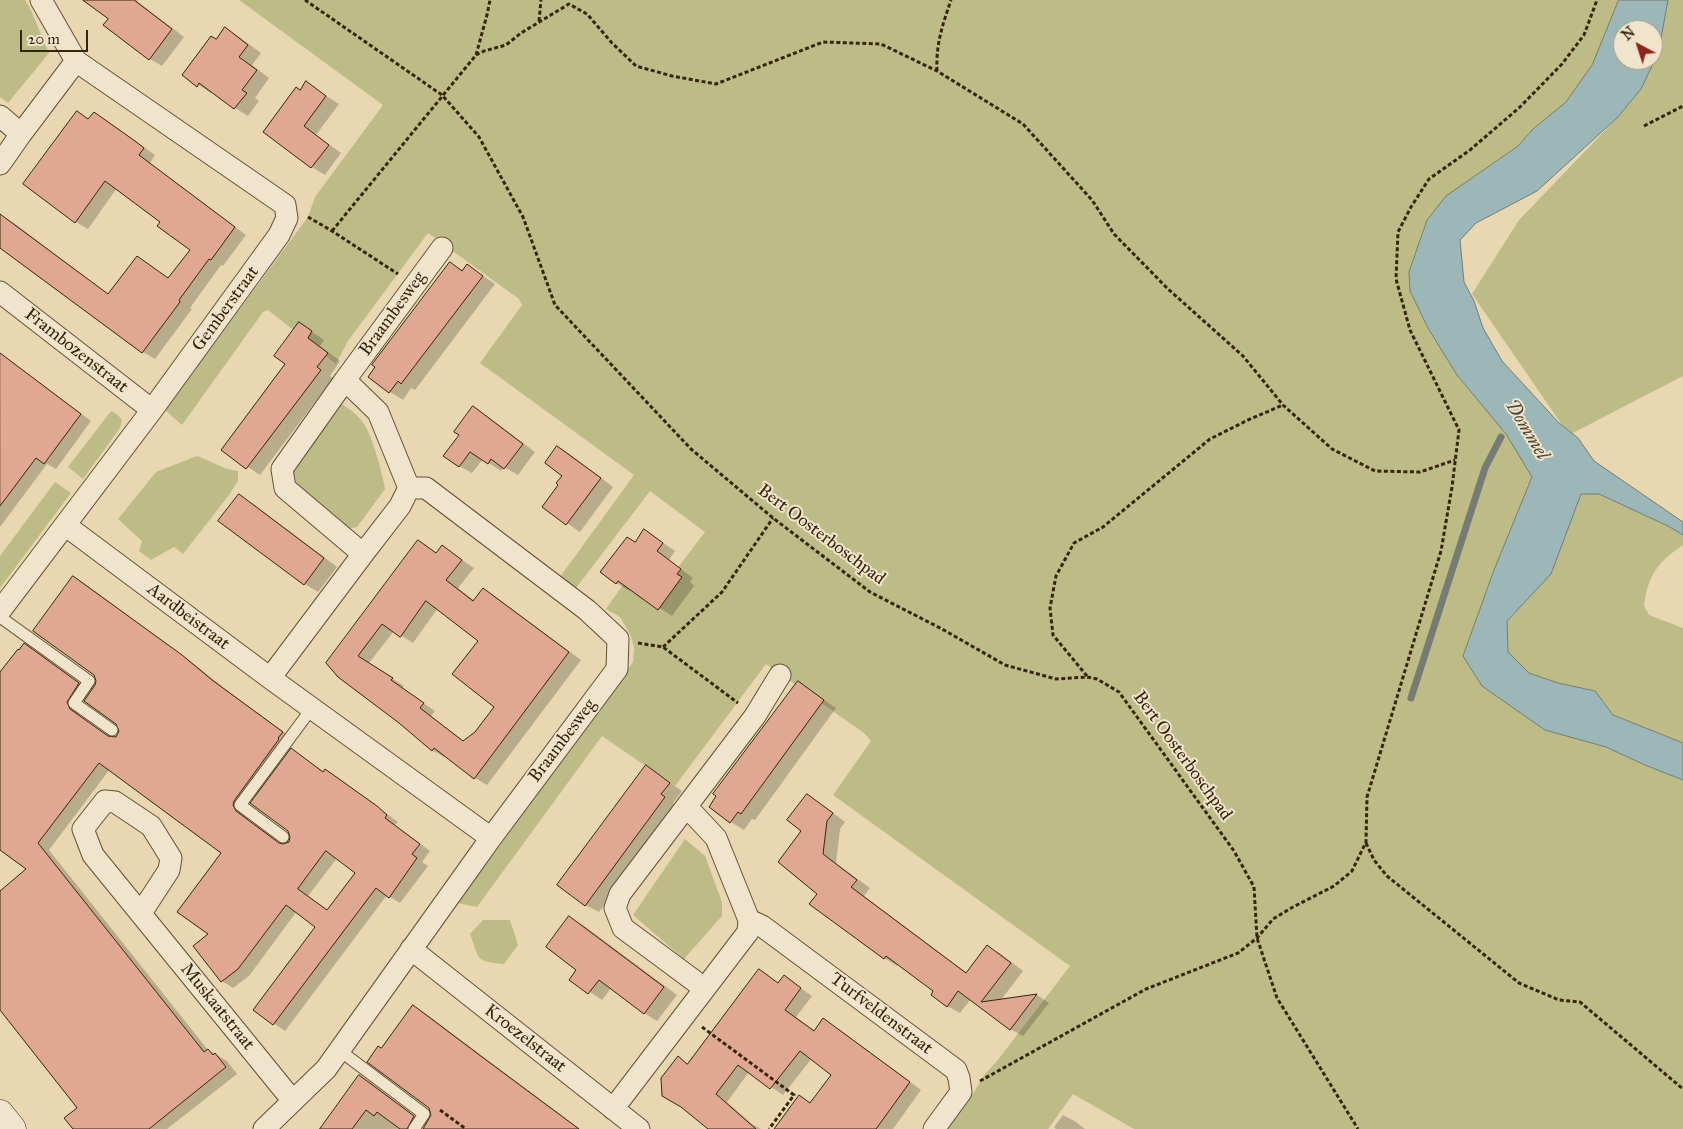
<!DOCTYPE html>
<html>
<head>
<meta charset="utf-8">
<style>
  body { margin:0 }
  #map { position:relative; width:1683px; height:1129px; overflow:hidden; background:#e8d7b1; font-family:"IM FELL Great Primer",serif }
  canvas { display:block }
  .north { position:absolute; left:1613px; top:20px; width:50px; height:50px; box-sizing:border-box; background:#f0e5cc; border:1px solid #a6987f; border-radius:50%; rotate:320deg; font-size:14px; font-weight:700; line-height:20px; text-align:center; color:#37240c }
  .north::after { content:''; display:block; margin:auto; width:18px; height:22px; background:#8f2418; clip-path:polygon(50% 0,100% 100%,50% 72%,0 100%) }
  .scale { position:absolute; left:20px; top:30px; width:68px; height:22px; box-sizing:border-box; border:2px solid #37240c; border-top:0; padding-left:6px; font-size:15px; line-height:18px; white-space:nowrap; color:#37240c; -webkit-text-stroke:4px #f0e5cc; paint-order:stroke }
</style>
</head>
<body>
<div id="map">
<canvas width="1683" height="1129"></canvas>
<div class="north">N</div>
<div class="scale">20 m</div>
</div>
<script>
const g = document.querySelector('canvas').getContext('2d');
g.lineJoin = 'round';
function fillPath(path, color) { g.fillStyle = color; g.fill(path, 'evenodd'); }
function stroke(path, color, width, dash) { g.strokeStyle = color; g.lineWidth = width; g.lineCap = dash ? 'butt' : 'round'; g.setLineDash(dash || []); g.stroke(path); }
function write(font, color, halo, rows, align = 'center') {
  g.font = font + ' "IM FELL Great Primer",serif'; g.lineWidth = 4; g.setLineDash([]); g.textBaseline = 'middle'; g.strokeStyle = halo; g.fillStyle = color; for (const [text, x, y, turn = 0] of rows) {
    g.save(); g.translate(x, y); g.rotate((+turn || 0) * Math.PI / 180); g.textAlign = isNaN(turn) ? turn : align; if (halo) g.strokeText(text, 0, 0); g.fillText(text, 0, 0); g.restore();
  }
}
fillPath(new Path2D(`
  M 0,0 L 25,0 L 30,8 L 49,53 L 8,103 L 0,97 Z
  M 239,0 L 1619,0 L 1592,65 L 1566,102 L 1532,130 L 1518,146 L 1446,196 L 1427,220 L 1409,272 L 1410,291 L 1428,328 L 1457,375 L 1506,434 L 1532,477 L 1494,570 L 1463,656 L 1545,730 L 1606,747 L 1645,765 L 1683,780 L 1683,1129 L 1134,1129 L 1073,1094 L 1048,1129 L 947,1129 L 973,1094 L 984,1075 L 997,1061 L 1070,966 L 833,795 L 871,741 L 864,733 L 766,664 L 675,786 L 602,736 L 477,907 L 458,903 L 604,704 L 633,662 L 634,648 L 631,636 L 620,617 L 606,609 L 632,572 L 673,574 L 705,532 L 650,491 L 576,588 L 560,577 L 634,475 L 480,363 L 522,305 L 519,299 L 428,233 L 348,341 L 336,364 L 268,310 L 263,312 L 182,425 L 165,410 L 308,217 L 315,197 L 383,105 Z
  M 1668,0 L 1683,0 L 1683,376 L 1569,435 L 1472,294 L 1519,220 L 1617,118 L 1641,89 L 1660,44 Z
  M 340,403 C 349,408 358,415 364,424 C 372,435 383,475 385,489 L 357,527 L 348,529 L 295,484 L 292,470 Z
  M 111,411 L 118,415 L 122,420 L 120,428 L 83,479 L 68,467 Z
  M 197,456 C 210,461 226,470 238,471 L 238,481 L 229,495 L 183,554 L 174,547 L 151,560 L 139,551 L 142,541 L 118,519 L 156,472 Z
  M 55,482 L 71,493 L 0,588 L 0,556 Z
  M 1581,494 L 1599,494 L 1668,526 L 1683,535 L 1683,545 C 1658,562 1648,575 1644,606 L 1649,615 L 1683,628 L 1683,743 L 1613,715 L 1595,691 L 1558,683 L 1529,673 L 1508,652 L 1507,621 L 1551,574 Z
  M 685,839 L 705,856 L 722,902 L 722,916 L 684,959 L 633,915 Z
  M 483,920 L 510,920 L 518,945 L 504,964 C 475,961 480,961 470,934 Z`), '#bebc86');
const water = new Path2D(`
  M 1619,0 L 1668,0 L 1660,44 L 1651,68 L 1641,89 L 1617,118 L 1537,191 L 1476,223 L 1460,240 L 1464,282 L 1474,301 L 1483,328 L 1502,361 L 1559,423 L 1578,438 L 1594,461 L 1683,522 L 1683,535 L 1668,526 L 1599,494 L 1581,494 L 1551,574 L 1507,621 L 1508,652 L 1529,673 L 1558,683 L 1595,691 L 1613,715 L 1683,743 L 1683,780 L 1645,765 L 1606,747 L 1545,730 L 1482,686 L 1463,656 L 1494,570 L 1532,477 L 1506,434 L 1457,375 L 1428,328 L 1410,291 L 1409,272 L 1427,220 L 1446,196 L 1518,146 L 1532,130 L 1566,102 L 1592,65 ZM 1623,30 L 1653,30 L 1653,60 L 1623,60 Z`);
fillPath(water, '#9cb7b8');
stroke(water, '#747c73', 1);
fillPath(new Path2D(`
  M 101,0 L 138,0 L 137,1 L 184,37 L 162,66 L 150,59 L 105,25 L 110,19 Z
  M 225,29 L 238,36 L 261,53 L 252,65 L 269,78 L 255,98 L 259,101 L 248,116 L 235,108 L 212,91 L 211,93 L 183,75 L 216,40 Z
  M 306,83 L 339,104 L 316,135 L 341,153 L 325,175 L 312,167 L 264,131 Z
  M 77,112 L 90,120 L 94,113 L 106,120 L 155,155 L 150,163 L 246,235 L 223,266 L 221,265 L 190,308 L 192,309 L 155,359 L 143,352 L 0,246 L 0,219 L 2,216 L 14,223 L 109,295 L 137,257 L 169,279 L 191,250 L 161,222 L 117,188 L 88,229 L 76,222 L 24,184 Z
  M 450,263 L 464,271 L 468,266 L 495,284 L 415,390 L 411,388 L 403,400 L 390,392 L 377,367 Z
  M 299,323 L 324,340 L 320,346 L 340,361 L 330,376 L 333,378 L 260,475 L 222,450 L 286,364 Z
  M 0,353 L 91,421 L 56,469 L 47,464 L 0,527 Z
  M 473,408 L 486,415 L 535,452 L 518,475 L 504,467 L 501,471 L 483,459 L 472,473 L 459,466 L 461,435 Z
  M 558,447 L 571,455 L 613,487 L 580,532 L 544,507 L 560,485 L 564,475 Z
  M 239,496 L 252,503 L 337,567 L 318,592 L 305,584 L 220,521 Z
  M 645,530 L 675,551 L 669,560 L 693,578 L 690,582 L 694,586 L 672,616 L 631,589 L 630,591 L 616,583 L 636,543 Z
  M 418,541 L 437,554 L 443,547 L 474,568 L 458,588 L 475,601 L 483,590 L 496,597 L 581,660 L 487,785 L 475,778 L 445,755 L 444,757 L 432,750 L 400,722 L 338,676 ZM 438,608 L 480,640 L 496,707 L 476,733 L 464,742 L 431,716 L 435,711 L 402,688 L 404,686 L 369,663 L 394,631 L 413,643 Z
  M 74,577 L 85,584 L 193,663 L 224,688 L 293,739 L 245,807 L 243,812 L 247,819 L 283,846 L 290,843 L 292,837 L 292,750 L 324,772 L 326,770 L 337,777 L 398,822 L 395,825 L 430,851 L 422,862 L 428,866 L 400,903 L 387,895 L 285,1031 L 254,1010 L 317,927 L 297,911 L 249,976 L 233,988 L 222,981 L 195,946 L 210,934 L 223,853 L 110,769 L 49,850 L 208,1050 L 227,1061 L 237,1074 L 167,1129 L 101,1129 L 0,1009 L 0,893 L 28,869 L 0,848 L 0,674 L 35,651 L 89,690 L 78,706 L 78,713 L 81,717 L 110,738 L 115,738 L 120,735 L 120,727 L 98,681 ZM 337,858 L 357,872 L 328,911 L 308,896 Z
  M 798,682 L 836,708 L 755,820 L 752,819 L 744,830 L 731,822 Z
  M 646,766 L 682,791 L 673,803 L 677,806 L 599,912 L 585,905 Z
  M 807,796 L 820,803 L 845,822 L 840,829 L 836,863 L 870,888 L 864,896 L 967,973 L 987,946 L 1001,954 L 1023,971 L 1001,1000 L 1037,995 L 1049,1003 L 1023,1036 L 1010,1029 L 971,999 L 960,1013 L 947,1006 L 935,991 L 898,964 L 897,966 L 884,958 L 819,894 L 803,830 Z
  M 569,918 L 583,925 L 677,995 L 657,1021 L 644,1013 L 611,988 L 602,1000 L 571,979 L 578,970 Z
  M 759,971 L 779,984 L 784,977 L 812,996 L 796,1017 L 815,1031 L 824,1020 L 836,1027 L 921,1090 L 893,1129 L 775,1129 L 799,1096 L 811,1103 L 833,1074 L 812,1058 L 783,1095 L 749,1072 L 727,1102 L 752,1124 L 761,1129 L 711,1129 L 678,1058 L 689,1064 Z
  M 414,1007 L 425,1013 L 580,1129 L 424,1129 L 432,1118 L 432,1110 L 382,1049 Z
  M 360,1076 L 371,1083 L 424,1123 L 421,1129 L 321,1129 Z
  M 1063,1115 L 1076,1122 L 1085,1129 L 1056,1129 L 1054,1127 Z`), '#0003');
stroke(new Path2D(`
  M 1411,698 L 1485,468 L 1501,437`), '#747c73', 7);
const building = new Path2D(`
  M 83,0 L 134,0 L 172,29 L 149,60 L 103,25 L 108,19 Z
  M 225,27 L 248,45 L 239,57 L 257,70 L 242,90 L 247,93 L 234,109 L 199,83 L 197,87 L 182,75 L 211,36 L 216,39 Z
  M 306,81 L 326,96 L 304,126 L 329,145 L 311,168 L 263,132 L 296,87 L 300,90 Z
  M 77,111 L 88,119 L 94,112 L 135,141 L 144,148 L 139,155 L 235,227 L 211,260 L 209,259 L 179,300 L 180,302 L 142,353 L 0,248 L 0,214 L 108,294 L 137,256 L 168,278 L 190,250 L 157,226 L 160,222 L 105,181 L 75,223 L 23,184 Z
  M 450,262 L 462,271 L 467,264 L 483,276 L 401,384 L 398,381 L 389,393 L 368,377 L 375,367 L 372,365 Z
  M 299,322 L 312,331 L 308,338 L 328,353 L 317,367 L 321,370 L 246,469 L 221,450 L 285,364 L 274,356 Z
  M 0,353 L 81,414 L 44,464 L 36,458 L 0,506 Z
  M 473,406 L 523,444 L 504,469 L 491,459 L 488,464 L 470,452 L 459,467 L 443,456 L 459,435 L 454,432 Z
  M 557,446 L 601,478 L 566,525 L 542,507 L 558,485 L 556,483 L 562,476 L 545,463 Z
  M 239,494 L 324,558 L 304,585 L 218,521 Z
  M 644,529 L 663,543 L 657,551 L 681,569 L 677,574 L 682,577 L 658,610 L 618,581 L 616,584 L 600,572 L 627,537 L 635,542 Z
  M 418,540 L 436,553 L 442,545 L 462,560 L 446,580 L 473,601 L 483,588 L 569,652 L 474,779 L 434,748 L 432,751 L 399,723 L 338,677 L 326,663 ZM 426,601 L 478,641 L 452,674 L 494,707 L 475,732 L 463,741 L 420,708 L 424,703 L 391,680 L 393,678 L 358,656 L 382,624 L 400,637 Z
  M 73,576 L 182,655 L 212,680 L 283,732 L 278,738 L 279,739 L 234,801 L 233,805 L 236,811 L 279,843 L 283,844 L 289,842 L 290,837 L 288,831 L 250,803 L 291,748 L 323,772 L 325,769 L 377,806 L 387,815 L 385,818 L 420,844 L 412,854 L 417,858 L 389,898 L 376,888 L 273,1025 L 253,1010 L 315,927 L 286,905 L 238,969 L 221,982 L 193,946 L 208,934 L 177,912 L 221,853 L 99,763 L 38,843 L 204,1052 L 208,1049 L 213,1055 L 215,1053 L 226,1067 L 149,1129 L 73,1129 L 64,1118 L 77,1108 L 74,1104 L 0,1010 L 0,891 L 26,869 L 0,850 L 0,672 L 18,649 L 19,650 L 24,643 L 79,683 L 67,702 L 70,709 L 108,736 L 116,737 L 119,731 L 116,724 L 84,701 L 95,685 L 96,681 L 94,675 L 33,631 ZM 326,851 L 355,873 L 327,910 L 298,889 Z
  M 798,681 L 824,700 L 741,814 L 738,812 L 730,823 L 709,807 L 716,796 L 713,794 Z
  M 646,765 L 670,783 L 661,794 L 665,797 L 585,906 L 557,885 Z
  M 807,794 L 833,813 L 827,821 L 823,854 L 857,880 L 851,887 L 966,973 L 987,945 L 1011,963 L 981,1002 L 1037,994 L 1010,1030 L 958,991 L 947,1007 L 931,995 L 933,991 L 886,956 L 884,959 L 809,904 L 817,894 L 778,862 L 801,831 L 787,820 Z
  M 569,916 L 664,987 L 644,1014 L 599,980 L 588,994 L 569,980 L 576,970 L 546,947 Z
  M 759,969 L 778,983 L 784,975 L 801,988 L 785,1010 L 814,1031 L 823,1018 L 910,1082 L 876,1129 L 774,1129 L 799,1095 L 810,1103 L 831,1075 L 800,1051 L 770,1089 L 738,1065 L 716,1094 L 756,1129 L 708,1129 L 681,1107 L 662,1096 L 661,1078 L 678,1056 L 687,1064 Z
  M 413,1005 L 482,1057 L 579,1129 L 423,1129 L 431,1115 L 429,1108 L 367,1062 L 378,1046 L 381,1048 Z
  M 359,1075 L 414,1116 L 407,1129 L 400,1129 L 377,1112 L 374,1116 L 366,1110 L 352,1129 L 320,1129 Z`);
fillPath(building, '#e0a893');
stroke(building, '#37240c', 1);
const lane = new Path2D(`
  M 0,617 L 89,681 L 74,703 L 112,730
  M 283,837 L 240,805 L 312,708
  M 339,1050 L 424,1114 L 414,1129`);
const street = new Path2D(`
  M 41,0 L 76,61
  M 0,116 L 21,134
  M 0,164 L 21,134 L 76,61 L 285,205 L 287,218 L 279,235 L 152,410 L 0,611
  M 0,292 L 152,410
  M 345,380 L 442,248
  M 65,525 L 270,678 L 491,838
  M 270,678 L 363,554 L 400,506 L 409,488 L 378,412 L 345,380 L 282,469 L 285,488 L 363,554
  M 141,913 L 169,870 L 171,858 L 151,826 L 115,802 L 105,801 L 83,829 L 93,855 L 293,1101
  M 749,920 L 762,926 L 956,1070 L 959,1078 L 961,1092 L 934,1129
  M 411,949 L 639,1129
  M 704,988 L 623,928 L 615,908 L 620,894 L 755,716 L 780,675
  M 613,1109 L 748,932 L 749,920 L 716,838 L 687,807
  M 264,1129 L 326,1069 L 491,838 L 617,669 L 618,639 L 587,610 L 426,488 L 409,488`);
const secondary = new Path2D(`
  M 0,1114 L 12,1129`);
stroke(lane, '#635135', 13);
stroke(street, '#635135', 23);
stroke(secondary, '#37240c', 29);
stroke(new Path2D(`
  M 305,0 L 442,95 L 479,137 L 523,217 L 555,305 L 691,449 L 773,518 L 870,592 L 942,629 L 1005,665 L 1056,679 L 1087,677 L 1097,679 L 1119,692 L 1234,851 L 1254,887 L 1257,938 L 1277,998 L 1358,1129
  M 539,21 L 541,0
  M 476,55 L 484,51 L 506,45 L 521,33 L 569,4 L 587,14 L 612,43 L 636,66 L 672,76 L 716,84 L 823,42 L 881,44 L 937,71 L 1023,124 L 1092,200 L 1114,234 L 1168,289 L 1243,356 L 1283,405 L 1332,449 L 1375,471 L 1420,472 L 1455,460
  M 937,71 C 936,43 942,27 951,0
  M 1644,126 L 1683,106
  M 308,217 L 332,231 L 398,274
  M 332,231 L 476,55 L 487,15 L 490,0
  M 638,643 L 663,647 L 738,703
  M 663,647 L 722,592 L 773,518
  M 1087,676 L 1053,635 L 1050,608 L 1056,576 L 1074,543 L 1103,527 L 1210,439 L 1248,420 L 1283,405
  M 1366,843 L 1374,860 L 1387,876 L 1519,983 L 1559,1000 L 1580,1002 L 1683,1089
  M 702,1027 L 794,1095 L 769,1129
  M 980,1081 L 1146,989 L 1238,953 L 1257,938 L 1273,919 L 1293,907 L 1334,886 L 1352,871 L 1366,842 L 1367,797 L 1441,551 L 1452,487 L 1459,430 L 1410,330 L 1396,279 L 1398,232 L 1411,207 L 1429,179 L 1470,150 L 1520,107 L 1562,64 L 1584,35 L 1597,0
  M 440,1110 L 466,1129`), '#37240c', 3, [4, 2.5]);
stroke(lane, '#f0e5cc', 11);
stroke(street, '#f0e5cc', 21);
stroke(secondary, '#f0e5cc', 28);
write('18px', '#37240c', '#f0e5cc', [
  ["Gemberstraat",226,309,-54],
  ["Braambesweg",393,314,-54],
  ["Frambozenstraat",76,351,38],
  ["Bert Oosterboschpad",821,535,37],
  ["Aardbeistraat",188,617,37],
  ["Braambesweg",563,741,-53],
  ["Bert Oosterboschpad",1182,756,54],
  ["Muskaatstraat",217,1007,51],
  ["Turfveldenstraat",881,1014,37],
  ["Kroezelstraat",525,1039,38]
]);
write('italic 19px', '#504937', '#f0e5cc', [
  ["Dommel",1526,430,59]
]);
</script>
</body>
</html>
